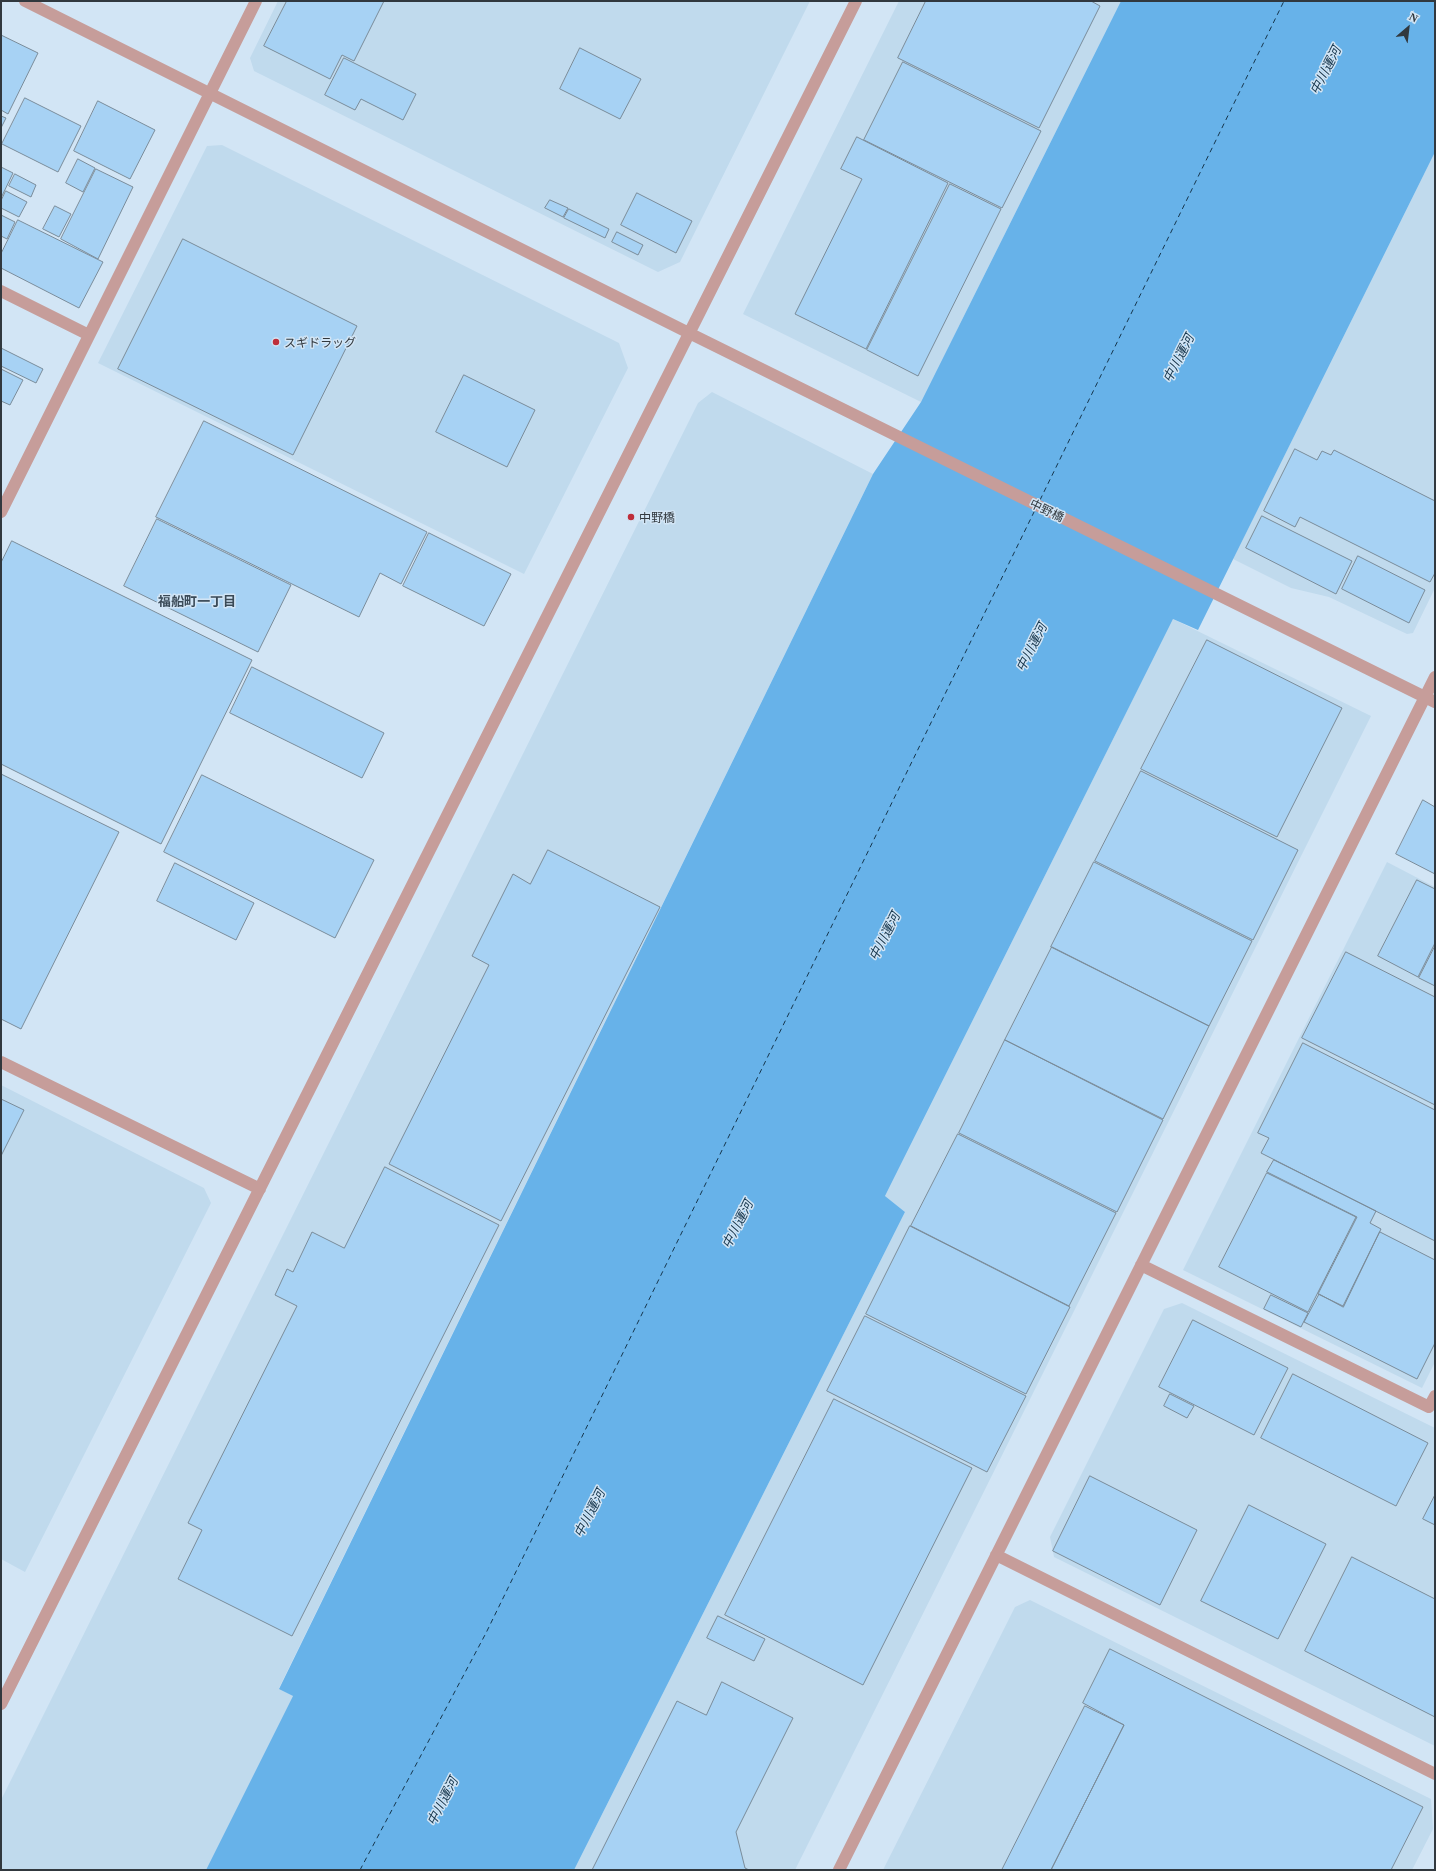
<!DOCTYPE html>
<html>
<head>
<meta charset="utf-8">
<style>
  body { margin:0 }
  #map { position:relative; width:1436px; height:1871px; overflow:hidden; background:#d2e5f5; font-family:Georgia,serif }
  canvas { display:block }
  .frame { position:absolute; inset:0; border:2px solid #31383e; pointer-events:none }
  .north { position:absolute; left:1388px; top:8px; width:40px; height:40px; -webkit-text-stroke:3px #d2e5f5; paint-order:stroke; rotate:28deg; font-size:11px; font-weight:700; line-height:16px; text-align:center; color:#31383e }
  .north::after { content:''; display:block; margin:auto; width:14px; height:18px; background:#31383e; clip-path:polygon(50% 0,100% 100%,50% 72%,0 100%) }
</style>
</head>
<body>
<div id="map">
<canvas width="1436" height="1871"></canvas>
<div class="frame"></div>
<div class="north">N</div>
</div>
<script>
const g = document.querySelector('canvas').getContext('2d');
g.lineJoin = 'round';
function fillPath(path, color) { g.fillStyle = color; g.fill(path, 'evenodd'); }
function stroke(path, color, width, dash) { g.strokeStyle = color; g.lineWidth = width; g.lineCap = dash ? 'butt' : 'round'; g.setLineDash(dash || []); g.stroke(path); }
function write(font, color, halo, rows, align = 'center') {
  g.font = font + ' Georgia,"Noto Sans JP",serif'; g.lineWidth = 3; g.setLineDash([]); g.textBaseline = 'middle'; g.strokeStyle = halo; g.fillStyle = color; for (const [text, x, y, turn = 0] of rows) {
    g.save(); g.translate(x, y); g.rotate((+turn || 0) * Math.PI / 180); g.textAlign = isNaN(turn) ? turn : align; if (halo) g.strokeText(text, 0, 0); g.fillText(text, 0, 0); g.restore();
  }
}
fillPath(new Path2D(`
  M 278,1 L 810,1 L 680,262 L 658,272 L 254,71 L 250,58 Z
  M 899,1 L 1121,1 L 921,402 L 743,314 Z
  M 222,145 L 619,343 L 628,368 L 524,574 L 98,363 L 207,146 Z
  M 1435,152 L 1435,588 L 1413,633 L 1407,634 L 1329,597 L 1291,588 L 1233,559 Z
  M 712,392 L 873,474 L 279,1688 L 293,1696 L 206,1870 L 1,1870 L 1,1800 L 698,403 Z
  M 1173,619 L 1371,716 L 795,1870 L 574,1870 L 905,1212 L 885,1196 Z
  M 1387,862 L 1435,887 L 1435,1362 L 1422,1388 L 1183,1270 Z
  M 1,1085 L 204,1188 L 211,1203 L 25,1572 L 1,1559 Z
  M 1182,1303 L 1435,1428 L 1435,1746 L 1054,1557 L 1050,1537 L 1164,1309 Z
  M 1030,1600 L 1431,1799 L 1433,1829 L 1412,1870 L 883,1870 L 1015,1607 Z`), '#c0daed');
fillPath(new Path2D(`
  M 1121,1 L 1435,1 L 1435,152 L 1198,630 L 1173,619 L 885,1196 L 905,1212 L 574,1870 L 206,1870 L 293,1696 L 279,1689 L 873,474 L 921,402 Z`), '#67b2e9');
stroke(new Path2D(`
  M 1040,500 L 1284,1
  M 360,1870 L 486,1633 L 1035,510`), '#16364d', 1, [5, 4]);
const building = new Path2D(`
  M 287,1 L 384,1 L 354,61 L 342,55 L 330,79 L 264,46 Z
  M 926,1 L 1091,1 L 1100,6 L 1039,128 L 898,58 Z
  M 1,35 L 38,53 L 8,114 L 1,110 Z
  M 580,48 L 641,79 L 620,119 L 560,89 Z
  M 344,58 L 416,94 L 403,120 L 361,99 L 355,110 L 325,95 Z
  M 903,62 L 1041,131 L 1002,208 L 864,140 Z
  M 25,98 L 81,126 L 58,172 L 2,144 Z
  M 98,101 L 155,130 L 130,179 L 74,151 Z
  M 1,116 L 6,118 L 1,128 Z
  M 857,137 L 948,183 L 866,349 L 795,314 L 862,179 L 841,169 Z
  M 78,159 L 95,168 L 83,192 L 66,183 Z
  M 1,167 L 13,173 L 1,198 Z
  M 96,169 L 133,187 L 98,259 L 61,239 Z
  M 15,174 L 36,185 L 31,197 L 9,186 Z
  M 950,184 L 1001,209 L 918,376 L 867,350 Z
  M 6,191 L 27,202 L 19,217 L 1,208 L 1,201 Z
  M 637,193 L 692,221 L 676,253 L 621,225 Z
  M 550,200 L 568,208 L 563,217 L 545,208 Z
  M 55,206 L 71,214 L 59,237 L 43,229 Z
  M 569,209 L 609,229 L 605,238 L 564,218 Z
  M 1,215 L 15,222 L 7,239 L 1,236 Z
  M 18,220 L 103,262 L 79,308 L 1,268 L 1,254 Z
  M 617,232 L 643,245 L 638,255 L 612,242 Z
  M 183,239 L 357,326 L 293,455 L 118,369 Z
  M 1,348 L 43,369 L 36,383 L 1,366 Z
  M 1,369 L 23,380 L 10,405 L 1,401 Z
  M 464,375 L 535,410 L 507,467 L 436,432 Z
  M 204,421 L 427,532 L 401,584 L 380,573 L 359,617 L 156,517 Z
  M 1295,449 L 1317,460 L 1322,451 L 1331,455 L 1334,450 L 1435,501 L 1435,573 L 1430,582 L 1300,517 L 1295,527 L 1264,511 Z
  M 1262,516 L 1352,561 L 1336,594 L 1246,548 Z
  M 157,519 L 291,585 L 258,652 L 124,586 Z
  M 429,533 L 511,574 L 484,626 L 403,586 Z
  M 12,541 L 252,660 L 161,844 L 1,764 L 1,563 Z
  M 1358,556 L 1425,590 L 1409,623 L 1342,589 Z
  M 1207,640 L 1342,708 L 1277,837 L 1141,769 Z
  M 252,667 L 384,733 L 362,778 L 230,713 Z
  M 1141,771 L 1298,850 L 1253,940 L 1095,861 Z
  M 1,774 L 119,832 L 21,1029 L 1,1019 Z
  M 202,775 L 374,860 L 335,938 L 164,852 Z
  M 1423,800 L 1435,807 L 1435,874 L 1396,854 Z
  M 548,850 L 660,907 L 501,1221 L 389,1164 L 489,965 L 472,956 L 513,874 L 530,884 Z
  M 1094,862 L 1252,941 L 1209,1026 L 1051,947 Z
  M 175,863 L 254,903 L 236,940 L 157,901 Z
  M 1417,880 L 1435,889 L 1435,943 L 1418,977 L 1378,956 Z
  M 1435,946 L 1435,986 L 1419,978 Z
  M 1052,947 L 1209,1026 L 1163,1119 L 1005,1040 Z
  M 1346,952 L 1435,997 L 1435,1105 L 1302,1038 Z
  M 1005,1040 L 1163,1120 L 1117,1212 L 959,1133 Z
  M 1303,1043 L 1435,1110 L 1435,1241 L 1261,1153 L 1269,1138 L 1258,1133 Z
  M 1,1099 L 24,1110 L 1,1156 Z
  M 958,1134 L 1116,1213 L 1069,1306 L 911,1226 Z
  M 1274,1160 L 1376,1211 L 1370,1223 L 1381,1229 L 1343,1306 L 1318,1294 L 1357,1217 L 1267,1172 Z
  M 385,1167 L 499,1225 L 292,1636 L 178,1579 L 202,1530 L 188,1523 L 297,1306 L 275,1295 L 287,1269 L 293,1272 L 312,1232 L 344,1248 Z
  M 1267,1173 L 1356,1217 L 1308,1312 L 1219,1267 Z
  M 910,1226 L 1070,1307 L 1026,1394 L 866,1314 Z
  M 1380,1232 L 1435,1260 L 1435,1343 L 1417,1379 L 1304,1322 L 1319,1294 L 1343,1307 Z
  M 1271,1295 L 1308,1313 L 1301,1327 L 1264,1309 Z
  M 865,1316 L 1026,1396 L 987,1472 L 827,1391 Z
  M 1193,1320 L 1288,1368 L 1254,1435 L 1159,1387 Z
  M 1293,1374 L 1428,1443 L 1396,1506 L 1261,1438 Z
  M 1170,1394 L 1194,1406 L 1187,1418 L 1164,1406 Z
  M 834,1399 L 972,1468 L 863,1685 L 725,1615 Z
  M 1090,1476 L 1197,1530 L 1160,1605 L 1053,1551 Z
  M 1435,1495 L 1435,1525 L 1423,1519 Z
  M 1249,1505 L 1326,1544 L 1278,1639 L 1201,1601 Z
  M 1352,1557 L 1435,1599 L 1435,1717 L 1305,1651 Z
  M 718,1616 L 765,1639 L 754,1661 L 707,1638 Z
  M 1110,1649 L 1423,1807 L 1391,1870 L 1051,1870 L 1124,1725 L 1083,1703 Z
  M 722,1682 L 793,1718 L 736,1832 L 745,1868 L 749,1870 L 592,1870 L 677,1701 L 706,1715 Z
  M 1085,1706 L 1124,1725 L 1051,1870 L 1002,1870 Z`);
fillPath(building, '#a7d2f4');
stroke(building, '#7a8c9a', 1);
stroke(new Path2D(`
  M 25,1 L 689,333 L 1435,702
  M 1,291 L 89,335
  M 1,512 L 256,1
  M 1,1062 L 260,1189
  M 1141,1265 L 1429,1407 L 1435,1396
  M 996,1555 L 1435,1774
  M 1,1704 L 856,1
  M 839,1870 L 1435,677`), '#c69d9a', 12);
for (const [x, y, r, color] of [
  [276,342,4,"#be2e3a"],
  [631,517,4,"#be2e3a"]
]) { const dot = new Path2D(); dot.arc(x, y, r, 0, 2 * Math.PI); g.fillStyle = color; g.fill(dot); stroke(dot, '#d2e5f5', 1.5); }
write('12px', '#31383e', '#d2e5f5', [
  ["スギドラッグ",284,342],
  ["中野橋",639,517]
], 'left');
write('12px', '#31383e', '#d2e5f5', [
  ["中野橋",1047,510,26]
]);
write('italic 13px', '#16364d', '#d2e5f5', [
  ["中川運河",1325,70,-63],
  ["中川運河",1178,358,-63],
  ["中川運河",1031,647,-63],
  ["中川運河",884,936,-63],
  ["中川運河",737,1224,-63],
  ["中川運河",589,1513,-63],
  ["中川運河",442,1801,-63]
]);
write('bold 13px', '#3a4a57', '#d2e5f5', [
  ["福船町一丁目",197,601]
]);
</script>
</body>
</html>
